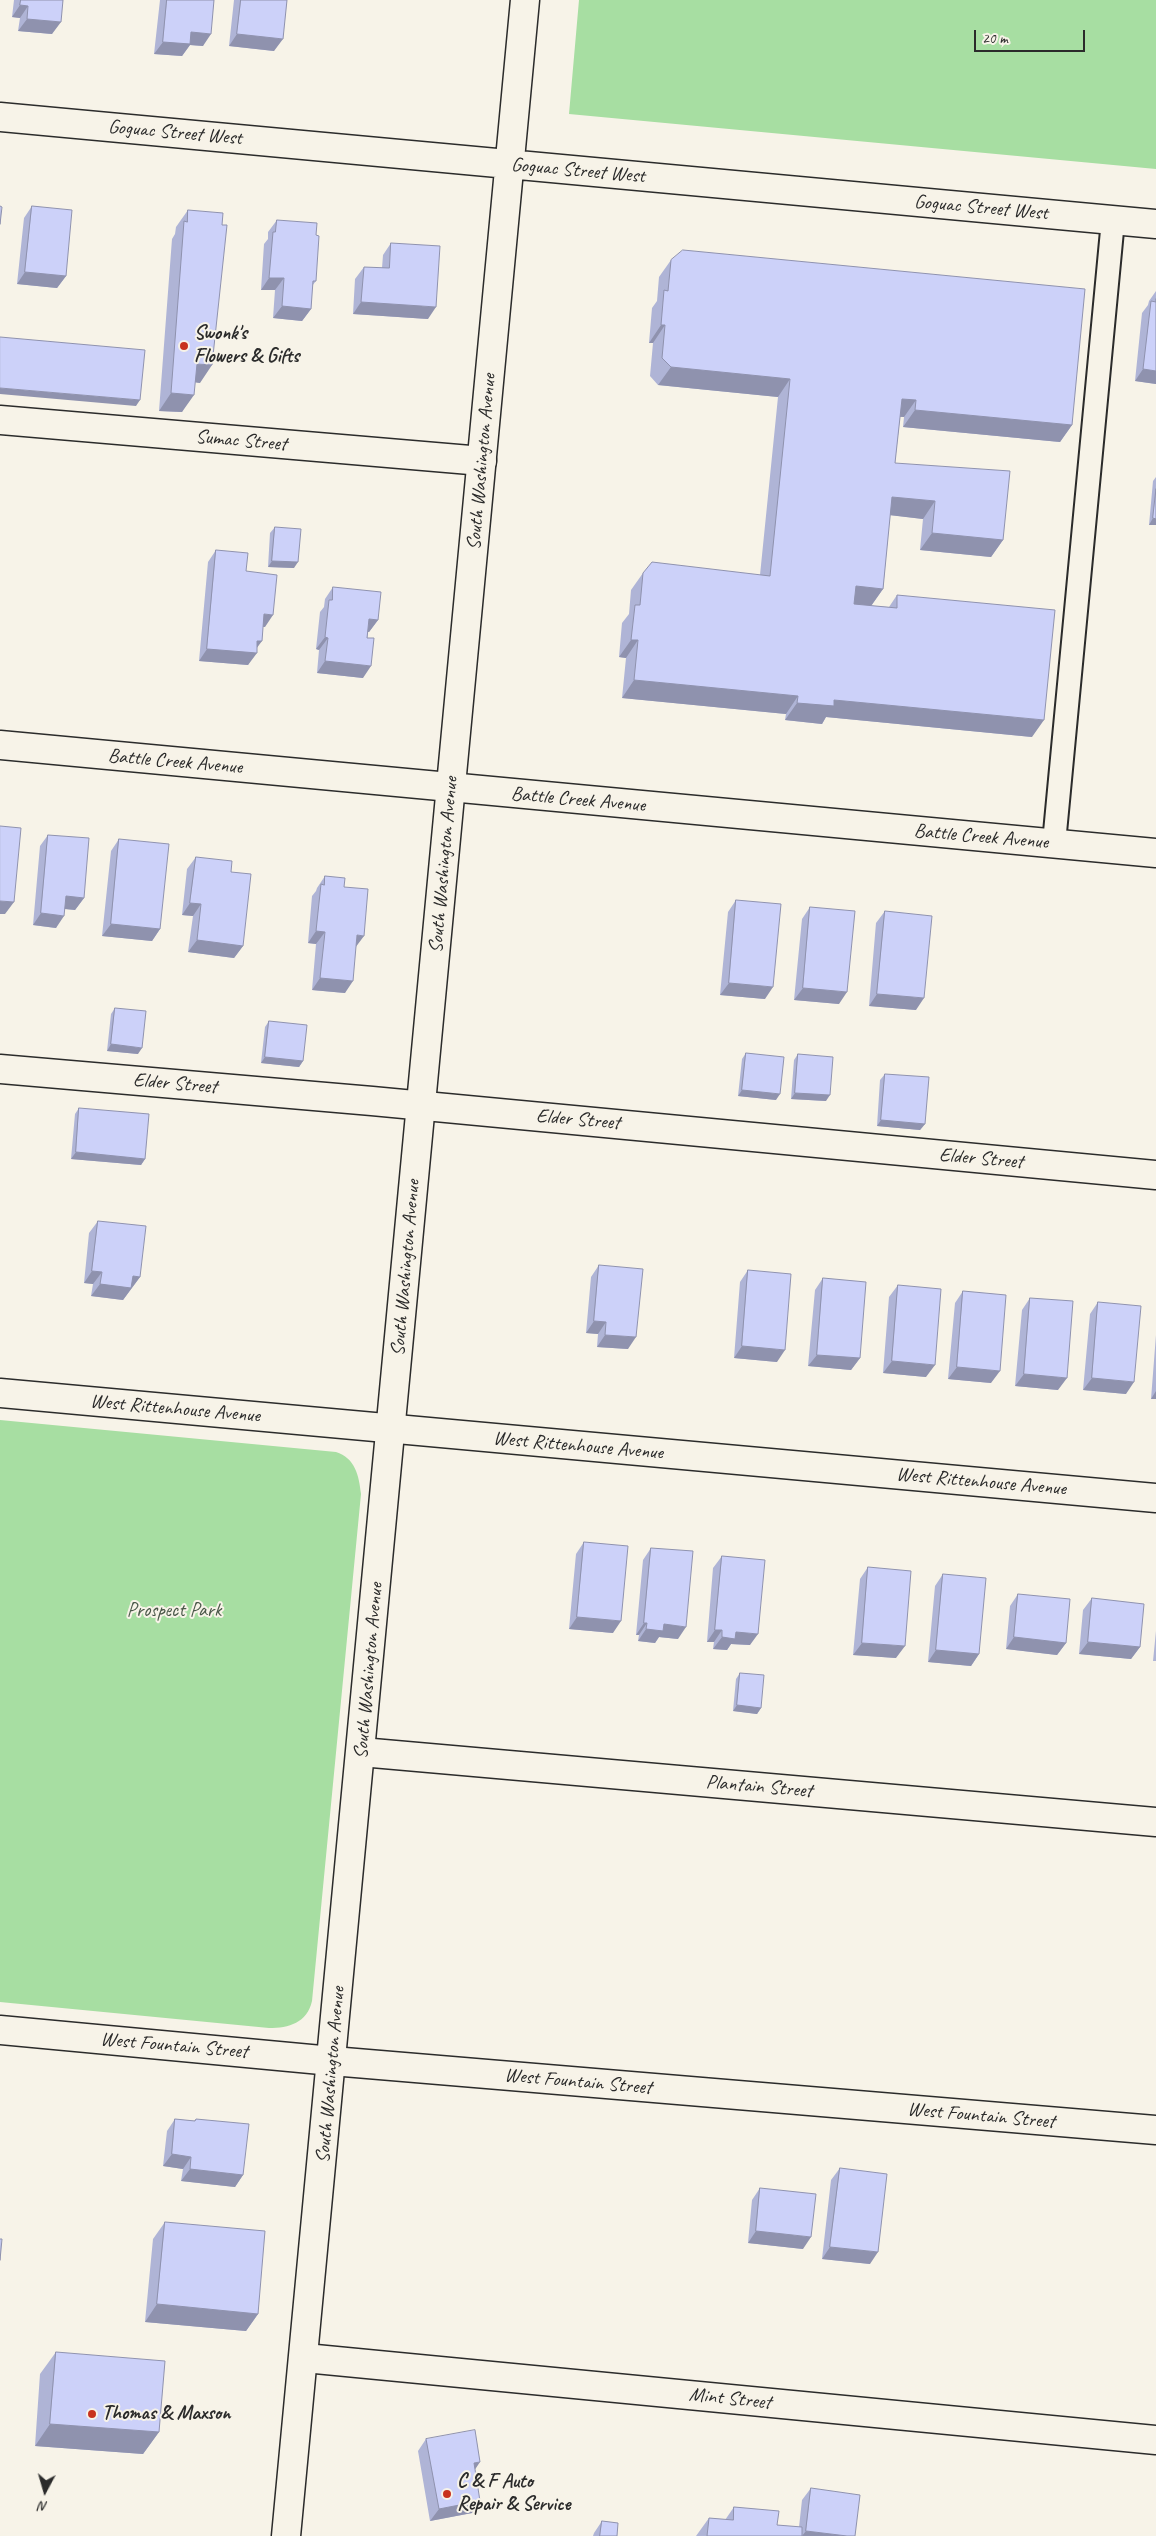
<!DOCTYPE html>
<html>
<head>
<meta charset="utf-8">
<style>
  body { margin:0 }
  #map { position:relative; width:1156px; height:2536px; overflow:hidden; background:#f7f3e8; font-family:Caveat,sans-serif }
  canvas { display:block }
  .north { position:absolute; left:20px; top:2466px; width:50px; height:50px; -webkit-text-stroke:4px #f7f3e8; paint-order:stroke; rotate:186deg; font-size:14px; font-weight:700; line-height:20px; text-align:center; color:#2b2b2b }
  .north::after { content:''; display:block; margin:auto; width:18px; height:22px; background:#2b2b2b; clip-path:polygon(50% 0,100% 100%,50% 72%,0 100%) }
  .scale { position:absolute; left:974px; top:30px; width:111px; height:22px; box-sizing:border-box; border:2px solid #2b2b2b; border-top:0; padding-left:6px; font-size:15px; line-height:18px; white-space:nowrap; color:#2b2b2b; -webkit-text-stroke:4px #f7f3e8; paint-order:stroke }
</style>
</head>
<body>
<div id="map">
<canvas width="1156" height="2536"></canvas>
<div class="north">N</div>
<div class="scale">20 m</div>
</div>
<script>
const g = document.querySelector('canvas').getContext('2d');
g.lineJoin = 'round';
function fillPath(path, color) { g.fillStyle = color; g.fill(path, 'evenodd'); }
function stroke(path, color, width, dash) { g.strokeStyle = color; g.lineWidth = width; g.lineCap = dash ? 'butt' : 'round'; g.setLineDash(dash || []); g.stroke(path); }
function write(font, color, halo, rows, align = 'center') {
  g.font = font + ' Caveat,sans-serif'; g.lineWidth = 4; g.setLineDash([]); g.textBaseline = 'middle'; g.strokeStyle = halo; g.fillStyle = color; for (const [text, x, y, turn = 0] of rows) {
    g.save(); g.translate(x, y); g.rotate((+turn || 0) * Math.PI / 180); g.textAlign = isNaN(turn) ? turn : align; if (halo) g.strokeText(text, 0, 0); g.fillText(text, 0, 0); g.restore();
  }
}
fillPath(new Path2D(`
  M 579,0 L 1156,0 L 1156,169 L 569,114 Z
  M 0,1420 L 336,1452 C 355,1458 359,1475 361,1494 L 312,2001 C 307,2023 289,2028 269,2028 L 0,2002 Z`), '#a7dea2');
const service = new Path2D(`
  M 1054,843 L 1113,220`);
const minor = new Path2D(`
  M 0,420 L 482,461
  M 0,745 L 1156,853
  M 0,1069 L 372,1101 L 1156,1175
  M 0,1393 L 1156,1498
  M 361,1752 L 1156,1822
  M 0,2030 L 332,2061 L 1156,2130
  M 305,2358 L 1156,2440`);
const tertiary = new Path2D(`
  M 0,117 L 1156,224
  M 286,2536 L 525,0`);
stroke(service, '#2b2b2b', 26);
stroke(minor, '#2b2b2b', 31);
stroke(tertiary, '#2b2b2b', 31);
stroke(service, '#f7f3e8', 22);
stroke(minor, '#f7f3e8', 28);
stroke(tertiary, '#f7f3e8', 28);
fillPath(new Path2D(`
  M 14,0 L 63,0 L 52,34 L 18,31 L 20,18 L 12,17 Z
  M 160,0 L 214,0 L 203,46 L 190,45 L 182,56 L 154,54 Z
  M 234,0 L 287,0 L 274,51 L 229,46 Z
  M 32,206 L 66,276 L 57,288 L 17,284 L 24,218 Z
  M 188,210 L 200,383 L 195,382 L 182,412 L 159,411 L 172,239 L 175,234 L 176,227 Z
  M 277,220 L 316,235 L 316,281 L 312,286 L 311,309 L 302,321 L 273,318 L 275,290 L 261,290 L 264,244 L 268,239 L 268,232 Z
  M 391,243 L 428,319 L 353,314 L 355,279 L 364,267 L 382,268 L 383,255 Z
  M 671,260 L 1072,425 L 1060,442 L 903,427 L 904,417 L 900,417 L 895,463 L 1003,540 L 991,557 L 920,550 L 923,519 L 890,515 L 883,589 L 871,606 L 889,607 L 897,595 L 1032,737 L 826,717 L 822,724 L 785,720 L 786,714 L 622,698 L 626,658 L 619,657 L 622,623 L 629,614 L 631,590 L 643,573 L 760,575 L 778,397 L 658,385 L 650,376 L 653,343 L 649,343 L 652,308 L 657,301 L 659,277 Z
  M 1156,291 L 1156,384 L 1135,381 L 1142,313 L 1148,305 L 1149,301 Z
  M 1156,477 L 1156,525 L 1149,525 L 1153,481 Z
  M 275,527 L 294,568 L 268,567 L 270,533 Z
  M 216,550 L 246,571 L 265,627 L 263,627 L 257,648 L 248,665 L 199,661 L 208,562 Z
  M 333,587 L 378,620 L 369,632 L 368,632 L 363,678 L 317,673 L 319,650 L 316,649 L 320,612 L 324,607 L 325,599 Z
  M 48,835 L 84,898 L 75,910 L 64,909 L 56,928 L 33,925 L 40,846 Z
  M 119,839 L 160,929 L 152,941 L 102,936 L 111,851 Z
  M 196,857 L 231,872 L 243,946 L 234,958 L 188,952 L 193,916 L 182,915 L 187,869 Z
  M 325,876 L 344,887 L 356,947 L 345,993 L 312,990 L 316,944 L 308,943 L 312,896 L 316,891 L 317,888 Z
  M 736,900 L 765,999 L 720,995 L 728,912 Z
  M 810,907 L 839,1004 L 794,1000 L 802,919 Z
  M 885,911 L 916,1010 L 869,1006 L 876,923 Z
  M 115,1008 L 138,1054 L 107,1051 L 111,1014 Z
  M 269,1021 L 303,1061 L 299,1067 L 261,1063 L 265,1027 Z
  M 746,1053 L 776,1100 L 738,1096 L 742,1059 Z
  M 798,1054 L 826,1101 L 791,1099 L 794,1060 Z
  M 885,1074 L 925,1124 L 920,1130 L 877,1126 L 880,1080 Z
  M 79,1108 L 145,1159 L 141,1165 L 71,1159 L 75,1114 Z
  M 98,1221 L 140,1277 L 123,1300 L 91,1296 L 93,1284 L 84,1283 L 89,1233 Z
  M 599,1265 L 628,1349 L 597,1347 L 598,1334 L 586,1333 L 591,1277 Z
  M 748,1270 L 777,1362 L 734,1358 L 740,1282 Z
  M 823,1278 L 860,1358 L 851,1370 L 808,1366 L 815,1290 Z
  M 898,1285 L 926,1377 L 883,1373 L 889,1297 Z
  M 963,1291 L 991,1383 L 948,1379 L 955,1303 Z
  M 1030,1298 L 1058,1390 L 1015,1386 L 1022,1310 Z
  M 1098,1302 L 1126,1394 L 1083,1390 L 1090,1314 Z
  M 1156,1335 L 1156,1399 L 1151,1399 Z
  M 584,1542 L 613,1633 L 569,1629 L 576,1554 Z
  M 651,1548 L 678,1639 L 659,1637 L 655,1643 L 638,1641 L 639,1635 L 636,1635 L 643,1560 Z
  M 722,1556 L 750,1645 L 731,1644 L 727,1650 L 713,1649 L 714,1642 L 707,1642 L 713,1568 Z
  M 868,1567 L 896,1658 L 853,1655 L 860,1579 Z
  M 943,1574 L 979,1654 L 971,1666 L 928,1662 L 935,1586 Z
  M 1018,1594 L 1066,1643 L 1057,1655 L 1006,1649 L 1010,1606 Z
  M 1092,1598 L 1140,1647 L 1131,1659 L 1079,1654 L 1083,1610 Z
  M 1156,1631 L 1156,1661 L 1153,1661 Z
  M 740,1673 L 761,1708 L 757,1714 L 733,1711 L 736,1679 Z
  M 175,2119 L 194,2121 L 196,2119 L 243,2175 L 235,2187 L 181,2181 L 183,2169 L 163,2166 L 167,2131 Z
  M 840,2168 L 870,2264 L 822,2259 L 831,2180 Z
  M 760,2188 L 803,2249 L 748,2243 L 752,2200 Z
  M 165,2222 L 258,2314 L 246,2331 L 145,2322 L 153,2239 Z
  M 56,2352 L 159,2432 L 143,2454 L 35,2446 L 40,2374 Z
  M 426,2439 L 475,2470 L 472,2513 L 430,2521 L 418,2451 Z
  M 811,2488 L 855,2536 L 696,2536 L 709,2518 L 725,2520 L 734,2507 L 777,2525 L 799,2527 L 802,2500 Z
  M 602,2521 L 617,2536 L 593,2536 L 594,2533 Z`), '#afb4d6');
fillPath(new Path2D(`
  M 20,5 L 28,6 L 20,18 L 12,17 Z
  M 27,19 L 61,22 L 52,34 L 18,31 Z
  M 191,32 L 211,34 L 203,46 L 190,45 L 182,56 L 154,54 L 163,42 Z
  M 237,34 L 283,39 L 274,51 L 229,46 Z
  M 25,272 L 66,276 L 57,288 L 17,284 Z
  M 269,278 L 284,278 L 275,290 L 261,290 Z
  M 361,302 L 436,307 L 428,319 L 353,314 Z
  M 282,306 L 311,309 L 302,321 L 273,318 Z
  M 661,325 L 665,325 L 653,343 L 649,343 Z
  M 197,364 L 212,365 L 200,383 L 185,381 Z
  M 671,367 L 790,379 L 778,397 L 658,385 Z
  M 1143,369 L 1156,371 L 1156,384 L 1135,381 Z
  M 0,388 L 140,400 L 136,406 L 0,394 Z
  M 171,393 L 194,395 L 182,412 L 159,411 Z
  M 902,399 L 916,400 L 904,417 L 889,416 Z
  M 915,410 L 1072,425 L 1060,442 L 903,427 Z
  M 892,497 L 935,501 L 923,519 L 880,514 Z
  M 1153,518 L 1156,519 L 1156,525 L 1149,525 Z
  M 932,533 L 1003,540 L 991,557 L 920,550 Z
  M 272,561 L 298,562 L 294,568 L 268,567 Z
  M 856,586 L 883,589 L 871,606 L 844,604 Z
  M 264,614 L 273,615 L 265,627 L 256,626 Z
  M 369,619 L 378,620 L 369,632 L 361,631 Z
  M 325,637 L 328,638 L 319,650 L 316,649 Z
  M 631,640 L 638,640 L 626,658 L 619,657 Z
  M 257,641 L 262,641 L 253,653 L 257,653 L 248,665 L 199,661 L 207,649 Z
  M 325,661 L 371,666 L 363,678 L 317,673 Z
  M 634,680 L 798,696 L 786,714 L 622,698 Z
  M 834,700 L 1044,720 L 1032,737 L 826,717 L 822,724 L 785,720 L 797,703 Z
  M 66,896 L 84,898 L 75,910 L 57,908 Z
  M 0,901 L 14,902 L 5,914 L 0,914 Z
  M 190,903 L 201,904 L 193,916 L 182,915 Z
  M 41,913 L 64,916 L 56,928 L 33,925 Z
  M 111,924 L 160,929 L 152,941 L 102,936 Z
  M 316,931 L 325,932 L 316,944 L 308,943 Z
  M 357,935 L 364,936 L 355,948 Z
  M 197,940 L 243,946 L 234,958 L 188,952 Z
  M 320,978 L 353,981 L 345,993 L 312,990 Z
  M 729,983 L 773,987 L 765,999 L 720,995 Z
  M 803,988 L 847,992 L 839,1004 L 794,1000 Z
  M 877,994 L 924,998 L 916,1010 L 869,1006 Z
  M 111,1044 L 142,1048 L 138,1054 L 107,1051 Z
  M 265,1057 L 303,1061 L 299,1067 L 261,1063 Z
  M 742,1090 L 780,1094 L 776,1100 L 738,1096 Z
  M 795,1093 L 830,1095 L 826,1101 L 791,1099 Z
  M 881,1120 L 925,1124 L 920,1130 L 877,1126 Z
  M 76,1152 L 145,1159 L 141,1165 L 71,1159 Z
  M 92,1271 L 102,1272 L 93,1284 L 84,1283 Z
  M 133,1276 L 140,1277 L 123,1300 L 91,1296 L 100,1284 Z
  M 594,1321 L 606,1322 L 598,1334 L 586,1333 Z
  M 605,1335 L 636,1337 L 628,1349 L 597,1347 Z
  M 742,1346 L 785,1350 L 777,1362 L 734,1358 Z
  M 817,1355 L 860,1358 L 851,1370 L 808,1366 Z
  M 892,1361 L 935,1365 L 926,1377 L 883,1373 Z
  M 957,1367 L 1000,1371 L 991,1383 L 948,1379 Z
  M 1024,1374 L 1067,1378 L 1058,1390 L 1015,1386 Z
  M 1092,1378 L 1134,1382 L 1126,1394 L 1083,1390 Z
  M 1156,1391 L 1156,1399 L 1151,1399 Z
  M 577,1617 L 621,1621 L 613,1633 L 569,1629 Z
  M 644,1623 L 647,1623 L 639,1635 L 636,1635 Z
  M 664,1624 L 686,1627 L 678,1639 L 659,1637 L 655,1643 L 638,1641 L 646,1629 Z
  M 715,1630 L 722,1630 L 714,1642 L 707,1642 Z
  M 736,1632 L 758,1634 L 750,1645 L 731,1644 L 727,1650 L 713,1649 L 722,1637 Z
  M 1014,1637 L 1066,1643 L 1057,1655 L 1006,1649 Z
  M 1088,1642 L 1140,1647 L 1131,1659 L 1079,1654 Z
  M 862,1643 L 905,1646 L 896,1658 L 853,1655 Z
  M 936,1650 L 979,1654 L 971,1666 L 928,1662 Z
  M 737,1705 L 761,1708 L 757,1714 L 733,1711 Z
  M 172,2154 L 191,2157 L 183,2169 L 163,2166 Z
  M 190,2169 L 243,2175 L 235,2187 L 181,2181 Z
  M 756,2231 L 811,2237 L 803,2249 L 748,2243 Z
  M 830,2247 L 878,2252 L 870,2264 L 822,2259 Z
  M 157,2304 L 258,2314 L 246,2331 L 145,2322 Z
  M 50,2424 L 159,2432 L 143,2454 L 35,2446 Z
  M 480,2462 L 472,2474 L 474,2463 Z
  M 480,2501 L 472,2513 L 430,2521 L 439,2509 Z
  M 806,2531 L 847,2536 L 802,2536 Z`), '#8f92ae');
const building = new Path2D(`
  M 21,0 L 63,0 L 61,22 L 27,19 L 28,6 L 20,5 Z
  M 167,0 L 214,0 L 211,34 L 191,32 L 190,44 L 163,42 Z
  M 241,0 L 287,0 L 283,39 L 237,34 Z
  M 0,206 L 2,207 L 0,224 Z
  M 32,206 L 72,210 L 66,276 L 25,272 Z
  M 188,210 L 223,213 L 222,225 L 227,225 L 212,365 L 197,364 L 194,395 L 171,393 L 184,221 L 187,222 Z
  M 277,220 L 317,223 L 316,235 L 319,236 L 316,281 L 313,281 L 311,309 L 282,306 L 284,278 L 269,278 L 273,232 L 275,232 Z
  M 391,243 L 440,246 L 436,307 L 361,302 L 364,267 L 389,268 Z
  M 683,250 L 1085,289 L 1072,425 L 915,410 L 916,400 L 902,399 L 895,463 L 1010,471 L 1003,540 L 932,533 L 935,501 L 892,497 L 883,589 L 856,586 L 854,604 L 897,608 L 897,595 L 1055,610 L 1044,720 L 834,700 L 834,706 L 797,703 L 798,696 L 634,680 L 638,640 L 631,640 L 635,605 L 640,605 L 643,573 L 652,562 L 770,576 L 790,379 L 671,367 L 662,358 L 665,325 L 661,325 L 664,290 L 668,291 L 671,260 Z
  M 1156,299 L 1156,371 L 1143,369 L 1151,301 L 1156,302 Z
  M 0,337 L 145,350 L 140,400 L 0,388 Z
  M 1156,489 L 1156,519 L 1153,518 Z
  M 275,527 L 301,529 L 298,562 L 272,561 Z
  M 216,550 L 248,553 L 246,571 L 277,575 L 273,615 L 264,614 L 262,641 L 257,641 L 257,653 L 207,649 Z
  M 333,587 L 381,592 L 378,620 L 369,619 L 367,638 L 374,638 L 371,666 L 325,661 L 328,638 L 325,637 L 329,600 L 332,600 Z
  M 0,826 L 21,828 L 14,902 L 0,901 Z
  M 48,835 L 89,838 L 84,898 L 66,896 L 64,916 L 41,913 Z
  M 119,839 L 169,844 L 160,929 L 111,924 Z
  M 196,857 L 232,861 L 231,872 L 251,874 L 243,946 L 197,940 L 201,904 L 190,903 Z
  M 325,876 L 345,878 L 344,887 L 368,889 L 364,936 L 357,935 L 353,981 L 320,978 L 325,932 L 316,931 L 321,884 L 324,885 Z
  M 736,900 L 781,904 L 773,987 L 729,983 Z
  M 810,907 L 855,911 L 847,992 L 803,988 Z
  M 885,911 L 932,916 L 924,998 L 877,994 Z
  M 115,1008 L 146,1011 L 142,1048 L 111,1044 Z
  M 269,1021 L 307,1025 L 303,1061 L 265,1057 Z
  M 746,1053 L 784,1057 L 780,1094 L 742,1090 Z
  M 798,1054 L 833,1057 L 830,1095 L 795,1093 Z
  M 885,1074 L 929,1077 L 925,1124 L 881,1120 Z
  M 79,1108 L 149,1114 L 145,1159 L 76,1152 Z
  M 98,1221 L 146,1226 L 140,1277 L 133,1276 L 131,1288 L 100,1284 L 102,1272 L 92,1271 Z
  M 599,1265 L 643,1269 L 636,1337 L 605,1335 L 606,1322 L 594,1321 Z
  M 748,1270 L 791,1274 L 785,1350 L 742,1346 Z
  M 823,1278 L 866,1282 L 860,1358 L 817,1355 Z
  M 898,1285 L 941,1289 L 935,1365 L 892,1361 Z
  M 963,1291 L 1006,1295 L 1000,1371 L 957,1367 Z
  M 1030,1298 L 1073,1301 L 1067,1378 L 1024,1374 Z
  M 1098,1302 L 1141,1306 L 1134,1382 L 1092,1378 Z
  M 584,1542 L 628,1546 L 621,1621 L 577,1617 Z
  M 651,1548 L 693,1551 L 686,1627 L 664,1624 L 663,1631 L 646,1629 L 647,1623 L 644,1623 Z
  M 722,1556 L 765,1560 L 758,1634 L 736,1632 L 735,1639 L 722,1637 L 722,1630 L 715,1630 Z
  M 868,1567 L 911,1571 L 905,1646 L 862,1643 Z
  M 943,1574 L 986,1578 L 979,1654 L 936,1650 Z
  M 1018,1594 L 1070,1599 L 1066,1643 L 1014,1637 Z
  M 1092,1598 L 1144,1604 L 1140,1647 L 1088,1642 Z
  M 740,1673 L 764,1675 L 761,1708 L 737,1705 Z
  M 175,2119 L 195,2121 L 196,2119 L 249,2124 L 243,2175 L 190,2169 L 191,2157 L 172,2154 Z
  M 840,2168 L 887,2174 L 878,2252 L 830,2247 Z
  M 760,2188 L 816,2194 L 811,2237 L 756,2231 Z
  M 165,2222 L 265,2231 L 258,2314 L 157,2304 Z
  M 0,2239 L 2,2239 L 0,2260 Z
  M 56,2352 L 165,2361 L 159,2432 L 50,2424 Z
  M 475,2430 L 480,2462 L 474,2463 L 480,2501 L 439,2509 L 426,2439 Z
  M 811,2488 L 860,2495 L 855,2536 L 847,2536 L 806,2531 Z
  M 734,2507 L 779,2511 L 777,2525 L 802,2527 L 802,2536 L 707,2536 L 709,2518 L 733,2520 Z
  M 602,2521 L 618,2523 L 617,2536 L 600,2536 Z`);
fillPath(building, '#ccd1f9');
stroke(building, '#8f92ae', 1);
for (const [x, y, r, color] of [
  [184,346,5,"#c8321e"],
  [92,2414,5,"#c8321e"],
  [447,2494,5,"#c8321e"]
]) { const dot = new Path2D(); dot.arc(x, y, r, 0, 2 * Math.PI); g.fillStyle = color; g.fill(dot); stroke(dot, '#f7f3e8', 2); }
write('20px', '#2b2b2b', '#f7f3e8', [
  ["Goguac Street West",175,133,5],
  ["Goguac Street West",578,171,5],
  ["Goguac Street West",981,208,5],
  ["Sumac Street",241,441,5],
  ["South Washington Avenue",482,462,-85],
  ["Battle Creek Avenue",175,762,5],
  ["Battle Creek Avenue",578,800,5],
  ["Battle Creek Avenue",981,837,5],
  ["South Washington Avenue",444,865,-85],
  ["Elder Street",175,1084,5],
  ["Elder Street",578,1120,5],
  ["Elder Street",981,1159,5],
  ["South Washington Avenue",406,1268,-85],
  ["West Rittenhouse Avenue",175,1409,5],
  ["West Rittenhouse Avenue",578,1446,5],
  ["West Rittenhouse Avenue",981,1482,5],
  ["South Washington Avenue",369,1671,-85],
  ["Plantain Street",759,1787,5],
  ["West Fountain Street",174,2046,5],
  ["South Washington Avenue",331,2075,-85],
  ["West Fountain Street",578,2082,5],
  ["West Fountain Street",981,2116,5],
  ["Mint Street",730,2399,6]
]);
write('bold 20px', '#2b2b2b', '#f7f3e8', [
  ["Swonk's",194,334],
  ["Flowers & Gifts",194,357],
  ["Thomas & Maxson",102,2414],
  ["C & F Auto",457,2482],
  ["Repair & Service",457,2505]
], 'left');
write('20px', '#4a5849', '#f7f3e8', [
  ["Prospect Park",174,1611]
]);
</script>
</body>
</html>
